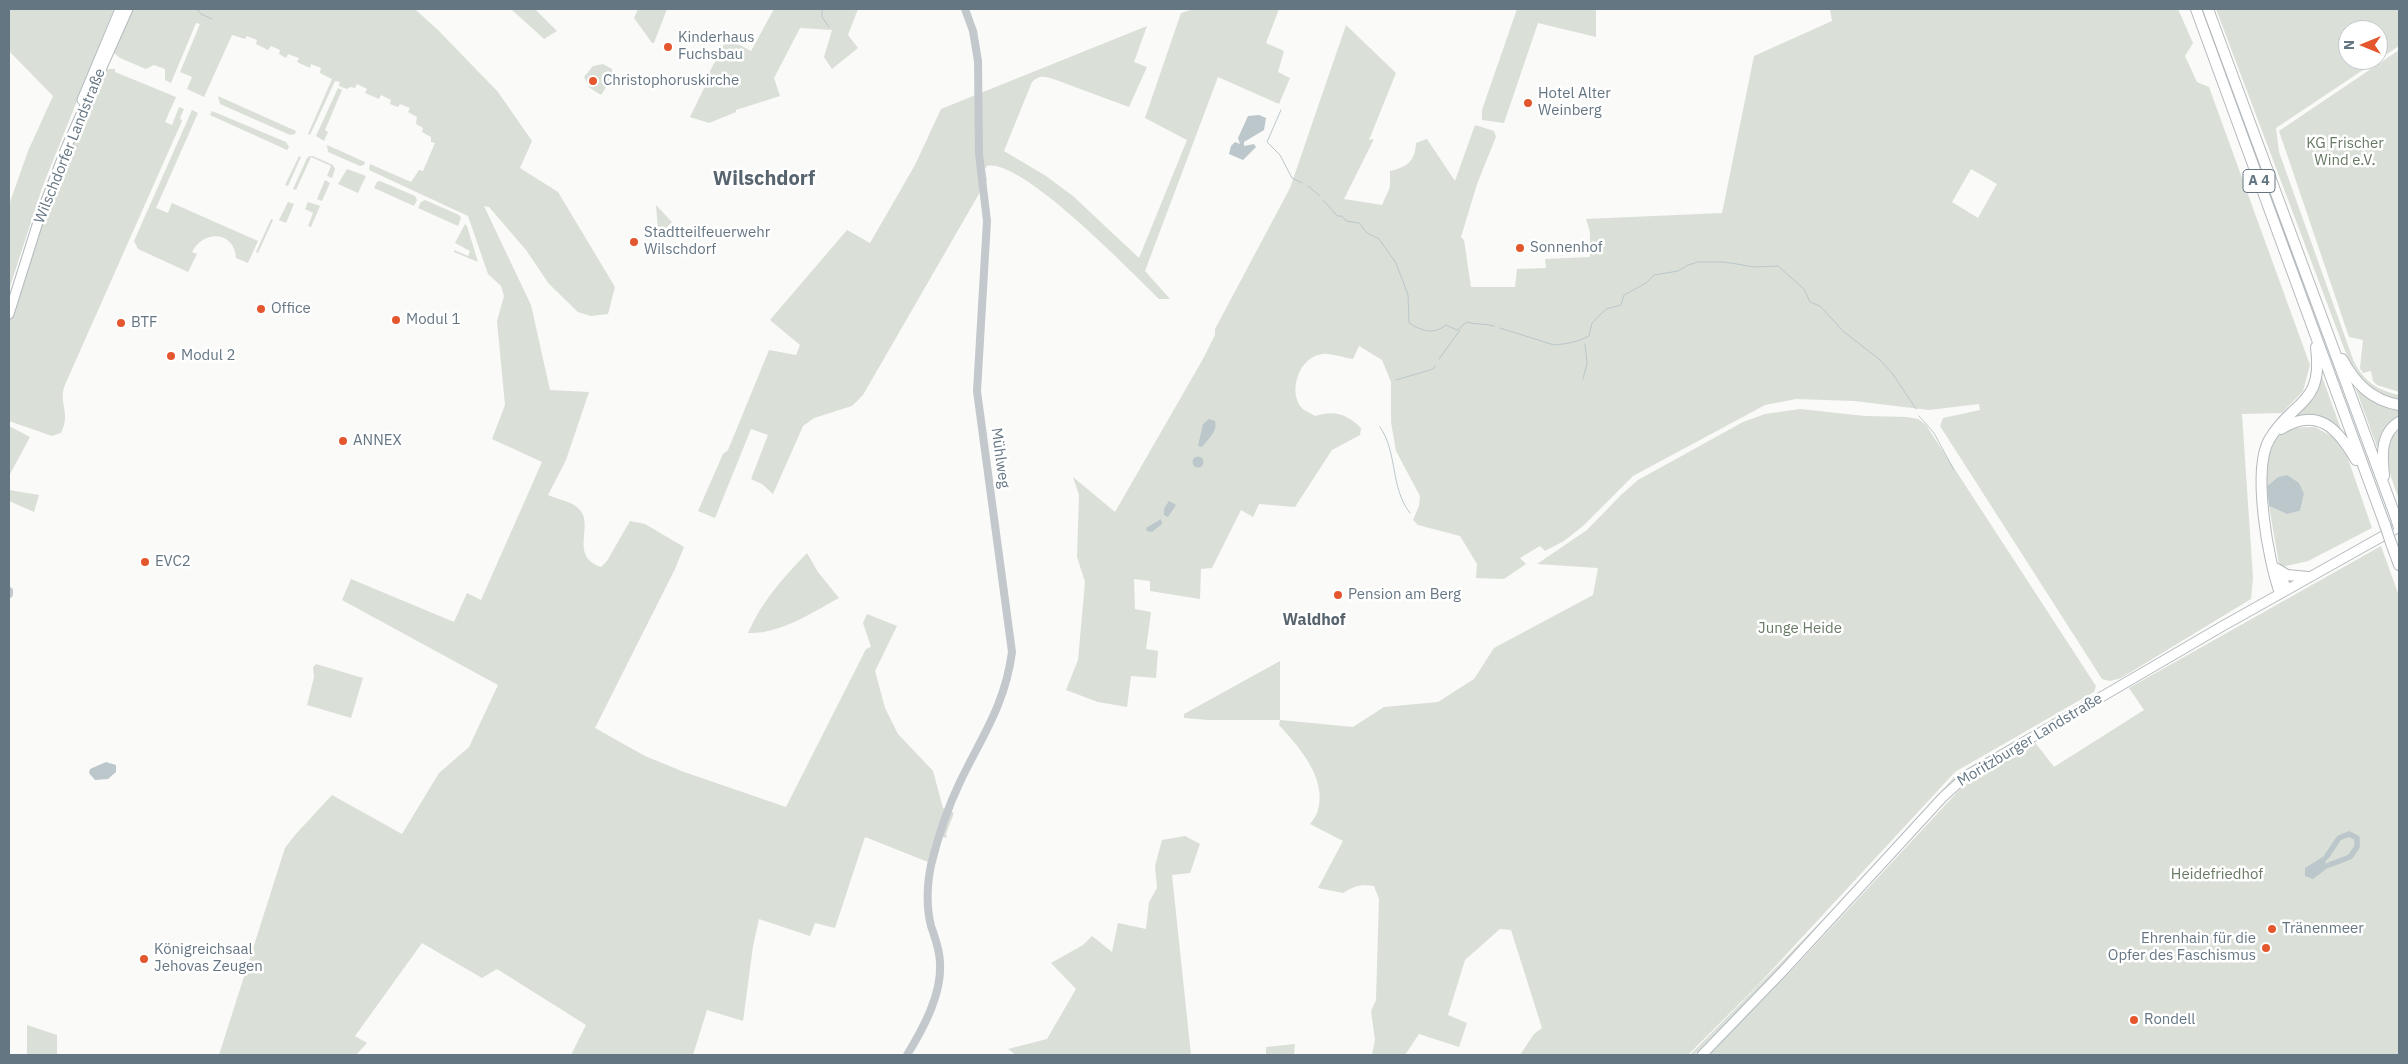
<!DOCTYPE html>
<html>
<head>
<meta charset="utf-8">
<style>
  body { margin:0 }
  #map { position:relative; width:2408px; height:1064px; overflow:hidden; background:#fafaf8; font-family:"IBM Plex Sans",sans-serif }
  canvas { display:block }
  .frame { position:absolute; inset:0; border:10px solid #657683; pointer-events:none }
  .north { position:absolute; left:2338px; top:20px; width:50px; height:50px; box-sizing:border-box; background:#fff; border:1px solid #c1c8cd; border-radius:50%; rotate:270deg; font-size:14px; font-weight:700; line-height:20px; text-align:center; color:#657683 }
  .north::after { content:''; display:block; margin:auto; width:18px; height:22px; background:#e4572e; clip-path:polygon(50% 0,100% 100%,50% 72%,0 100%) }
</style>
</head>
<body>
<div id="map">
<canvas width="2408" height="1064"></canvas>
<div class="frame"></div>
<div class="north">N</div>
</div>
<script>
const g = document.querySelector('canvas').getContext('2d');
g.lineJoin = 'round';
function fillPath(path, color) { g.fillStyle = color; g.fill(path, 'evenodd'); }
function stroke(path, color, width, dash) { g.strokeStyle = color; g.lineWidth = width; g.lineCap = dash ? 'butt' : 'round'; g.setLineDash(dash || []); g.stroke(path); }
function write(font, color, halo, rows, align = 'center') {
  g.font = font + ' "IBM Plex Sans",sans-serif'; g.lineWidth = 5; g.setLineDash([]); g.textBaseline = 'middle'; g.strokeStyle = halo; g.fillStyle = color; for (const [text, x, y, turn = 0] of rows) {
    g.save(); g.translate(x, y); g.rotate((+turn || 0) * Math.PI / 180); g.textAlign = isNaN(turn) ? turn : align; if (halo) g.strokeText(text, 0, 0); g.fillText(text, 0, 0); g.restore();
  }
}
fillPath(new Path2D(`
  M 9,9 L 114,9 L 42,188 L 9,290 L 9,205 L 28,151 L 53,96 L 9,51 Z
  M 131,9 L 415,9 L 439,31 L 498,92 L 532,141 L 520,168 L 558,192 L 615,287 L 608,314 L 591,316 L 578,312 L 549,284 L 526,250 L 489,207 L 484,206 L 531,305 L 550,390 L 589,392 L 566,460 L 548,495 C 557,499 574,502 580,510 C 594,527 569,556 601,567 L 607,561 L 630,521 L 645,524 L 684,547 L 675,569 L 595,728 L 645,756 L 684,772 L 786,807 L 866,649 L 871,647 L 863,623 L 867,614 L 897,626 L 875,671 L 885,708 L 898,734 L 933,771 L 943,808 L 954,813 L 946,834 L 947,838 L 937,835 L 928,862 L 865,837 L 835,928 L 815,923 L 810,936 L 759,919 L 753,946 L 743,1021 L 707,1010 L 693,1055 L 571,1055 L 586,1025 L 497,969 L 482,978 L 422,943 L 355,1036 L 367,1043 L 356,1055 L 219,1055 L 285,848 L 295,835 L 332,795 L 402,834 L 439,773 L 469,747 L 498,685 L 342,600 L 351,579 L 454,622 L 467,593 L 481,600 L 542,462 L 492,439 L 505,405 L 497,321 L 504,296 L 501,286 L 488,274 L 468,216 L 369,170 L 370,164 L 411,182 L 419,170 L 423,171 L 435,143 L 431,142 L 431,137 L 422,132 L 423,128 L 416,124 L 417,117 L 408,112 L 410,108 L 400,104 L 398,107 L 390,104 L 391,100 L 381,95 L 379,99 L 365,93 L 367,89 L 357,84 L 355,88 L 350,87 L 347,89 L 339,86 L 340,82 L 335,81 L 310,135 L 308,134 L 332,79 L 320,73 L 321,68 L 311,64 L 310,68 L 297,62 L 299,58 L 288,54 L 286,58 L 279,54 L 280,50 L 271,46 L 268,50 L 256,44 L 257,40 L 247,36 L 245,39 L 232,35 L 204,97 L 187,89 L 192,77 L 180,72 L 200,24 L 196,23 L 171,83 L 165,80 L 165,69 L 154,65 L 146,69 L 120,58 L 114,53 L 114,48 Z
  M 511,9 L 535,9 L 557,31 L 544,39 Z
  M 638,9 L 667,9 L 654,43 L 652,43 L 634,18 Z
  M 774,9 L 858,9 L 848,35 L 858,48 L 832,69 L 824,57 L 832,30 L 800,28 L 774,78 L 780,96 L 736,110 L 736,112 L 709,123 L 690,117 L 709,78 L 707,77 L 727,38 L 751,51 Z
  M 1194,9 L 1279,9 L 1266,43 L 1284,51 L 1278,72 L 1290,78 L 1279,104 L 1218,77 L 1145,271 L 1170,299 L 1159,299 C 1132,273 1022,158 987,166 L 985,169 L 987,180 L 863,395 L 852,406 L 814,418 L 803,426 L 773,494 L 762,484 L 751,479 L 768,435 L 751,429 L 715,518 L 698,511 L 723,454 L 728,450 L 769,350 L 796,355 L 800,345 L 770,320 L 847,230 L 870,243 L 915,165 L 941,109 L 1147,26 L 1134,62 L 1147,67 L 1129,107 L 1056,80 C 1046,77 1040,74 1032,82 L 1004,151 L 1046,176 L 1073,196 L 1139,258 L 1187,140 L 1145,118 L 1181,13 Z
  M 1517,9 L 1596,9 L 1596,37 L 1538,23 L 1504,123 L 1482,120 L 1482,110 Z
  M 1830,9 L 2178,9 L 2193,43 L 2185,56 L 2197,82 L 2209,87 L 2310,365 L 2303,391 L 2282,413 L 2242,414 L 2253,578 L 2251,599 L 2121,678 L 2110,681 L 2102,679 L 1940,426 L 1943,418 L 1980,410 L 1979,404 L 1929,410 L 1854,401 L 1796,399 L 1765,405 L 1633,476 L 1583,526 L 1564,541 L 1545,551 L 1540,546 L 1520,558 L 1526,564 L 1504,579 L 1476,578 L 1477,564 L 1460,536 L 1418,525 L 1413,520 L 1419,506 L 1420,496 L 1396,451 L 1391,422 L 1391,382 L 1382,360 L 1359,346 L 1353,359 C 1343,358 1332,353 1322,354 C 1299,357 1288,391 1301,407 C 1304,411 1311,413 1315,416 C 1334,410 1347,414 1361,428 L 1360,435 L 1332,450 L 1295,507 L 1259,504 L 1253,517 L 1241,510 L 1212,568 L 1201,569 L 1200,599 L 1150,591 L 1150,581 L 1134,579 L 1135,609 L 1151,612 L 1146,649 L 1158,651 L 1156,678 L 1131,676 L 1127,707 L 1098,702 L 1066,690 L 1078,660 L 1085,582 L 1077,557 L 1079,495 L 1073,477 L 1115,512 L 1203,359 L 1215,335 L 1215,329 L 1290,188 L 1346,25 L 1396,73 L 1369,140 L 1374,139 L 1344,199 L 1382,205 L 1390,187 L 1390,171 C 1407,167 1415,162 1416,143 L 1427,139 L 1455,181 L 1475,125 L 1494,131 L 1496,137 L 1477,184 L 1461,237 L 1464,240 L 1471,287 L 1515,287 L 1517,269 L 1546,268 L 1545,259 L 1590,257 L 1590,232 L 1586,219 L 1722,213 L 1754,56 L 1832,21 ZM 1971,169 L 1997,184 L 1978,218 L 1952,202 Z
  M 2216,9 L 2399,9 L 2399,46 L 2276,128 L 2279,152 L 2354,362 C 2365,382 2377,390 2399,395 L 2399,402 C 2377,396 2362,384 2350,364 ZM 2348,30 L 2378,30 L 2378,60 L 2348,60 Z
  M 2399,50 L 2399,392 L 2377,385 L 2373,381 L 2371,371 L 2363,373 L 2360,368 L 2363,340 L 2349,337 L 2279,131 Z
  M 603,64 L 612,69 L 613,77 L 601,95 L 590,88 L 584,77 L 593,66 Z
  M 108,69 L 115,69 L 115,72 L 176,97 L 165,122 L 172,125 L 179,107 L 184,109 L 180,118 L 182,121 L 64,387 C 59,406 71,412 61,433 L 52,436 L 9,421 L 9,320 L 66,156 L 105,71 Z
  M 338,88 L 342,90 L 325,130 L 328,132 L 324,141 L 316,136 Z
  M 218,96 L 296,131 L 295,134 L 290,135 L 220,104 Z
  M 192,110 L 198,113 L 156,208 L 168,213 L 172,203 L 258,241 L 248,263 L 236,258 C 235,231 203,229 192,252 L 197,254 L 188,272 L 138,249 L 134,241 Z
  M 212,111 L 286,142 L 289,147 L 287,150 L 210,115 Z
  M 327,145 L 365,162 L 364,165 L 360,166 L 328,152 Z
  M 299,156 L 301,157 L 288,186 L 285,185 Z
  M 310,156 L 313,156 L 333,165 L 335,169 L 332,178 L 327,176 L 331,166 L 311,157 L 296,190 L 293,189 L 307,158 Z
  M 347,169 L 366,176 L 358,193 L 338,184 Z
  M 325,180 L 330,183 L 322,201 L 317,199 Z
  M 380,181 L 415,196 L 417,200 L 414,206 L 374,188 L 377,182 Z
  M 425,200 L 459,215 L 461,218 L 458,226 L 418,208 L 421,202 Z
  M 288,202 L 294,204 L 286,223 L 279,220 Z
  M 308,202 L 320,206 L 311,227 L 308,226 L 313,213 L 305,209 Z
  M 656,205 L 672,222 L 662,232 L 658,230 Z
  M 271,219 L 273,220 L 258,253 L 256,252 Z
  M 465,224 L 467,226 L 478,262 L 454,252 L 454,250 L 468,256 L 470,251 L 455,243 Z
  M 2320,371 L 2342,432 L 2328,421 L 2286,424 Z
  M 2354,384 L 2399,409 L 2399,419 L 2379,452 Z
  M 1800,409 L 1865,416 L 1907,417 L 1918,419 L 1926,425 L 2096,686 L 2094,692 L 1955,772 L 1758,985 L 1688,1055 L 1520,1055 L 1534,1034 L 1542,1028 L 1511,930 L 1500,929 L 1465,960 L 1448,1015 L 1467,1023 L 1459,1047 L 1419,1034 L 1405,1055 L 1372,1055 L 1375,1040 L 1371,1011 L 1376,1000 L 1379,899 L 1374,886 C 1361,884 1354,886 1343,893 L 1318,888 L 1343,841 L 1310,824 C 1313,820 1317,815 1318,810 C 1327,778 1299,747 1279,725 L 1280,720 L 1208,720 L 1184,718 L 1184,714 L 1280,661 L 1280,720 L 1353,727 L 1384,707 L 1438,702 L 1474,679 L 1494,648 L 1593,595 L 1598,568 L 1537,564 L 1587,530 L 1621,495 L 1638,480 L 1743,422 L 1765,414 Z
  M 9,426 L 30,437 L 9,476 Z
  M 2399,426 L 2399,499 C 2389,471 2379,452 2399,426 Z
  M 2315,427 L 2333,437 L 2347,456 L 2372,528 L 2308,561 L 2282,567 L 2279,564 L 2269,506 L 2287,514 L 2300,511 L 2304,494 L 2278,477 L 2267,486 C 2267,465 2268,432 2295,428 C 2301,427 2309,427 2315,427 Z
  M 9,490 L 39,495 L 34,512 L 9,501 Z
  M 2381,546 L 2399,596 L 2399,1055 L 1706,1055 L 1791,971 L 1962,787 L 2034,741 L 2054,767 L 2144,710 L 2129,688 Z
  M 807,553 L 818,572 L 839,598 C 811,613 781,634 748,633 C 762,601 783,578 807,553 Z
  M 316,664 L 363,678 L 351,718 L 307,705 L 314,677 L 313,667 Z
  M 2058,716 L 2049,723 L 1957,778 L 1850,895 L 1848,893 L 1956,775 Z
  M 1185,836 L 1200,844 L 1190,873 L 1172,875 L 1191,1055 L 1016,1055 L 1008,1049 L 1047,1039 L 1076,989 L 1051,963 L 1083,945 L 1092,936 L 1112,952 L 1118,923 L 1146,929 L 1149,902 L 1157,888 L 1155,866 L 1162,840 Z
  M 1846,896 L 1760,989 L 1694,1055 L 1690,1055 Z
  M 27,1025 L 57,1035 L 57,1055 L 27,1055 Z
  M 1295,1044 L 1294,1055 L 1266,1055 L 1266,1047 Z`), '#dadfd7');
fillPath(new Path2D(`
  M 1259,115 L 1266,118 L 1264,130 L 1244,142 L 1244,146 L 1254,144 L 1256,147 L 1243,160 L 1229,154 L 1231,146 L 1235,142 L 1240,144 L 1238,138 L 1248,116 Z
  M 1209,419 L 1215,421 C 1218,432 1207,440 1202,447 L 1198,446 L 1203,424 Z
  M1192.5 462a5.5 5.5 0 1 1 11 0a5.5 5.5 0 1 1-11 0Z
  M 2287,475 L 2299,483 L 2304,494 L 2300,511 L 2287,514 L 2269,506 L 2267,486 L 2278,477 Z
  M 1169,501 L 1176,505 L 1168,517 L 1164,515 L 1164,509 Z
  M 1161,519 L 1162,524 L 1152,532 L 1147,531 L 1146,528 Z
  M 106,762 L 116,765 L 116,772 L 108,779 L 95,780 L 89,773 L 90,769 Z
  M 2326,855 L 2328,858 L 2325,862 L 2329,867 L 2313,879 L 2305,876 L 2305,868 Z`), '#bbc7cb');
stroke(new Path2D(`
  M 197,9 L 201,14 L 212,19
  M 822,9 L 822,17 L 829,27
  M 1281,110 L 1267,142 L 1280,155 L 1292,178 L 1302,183
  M 1308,186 L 1320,196
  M 1323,200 L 1337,216 L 1342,216 L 1346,221 L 1359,223 L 1367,233 L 1379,239 L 1396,263 L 1408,295 L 1409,323 C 1422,331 1433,335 1446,325 L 1457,330 L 1467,322 C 1475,325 1484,323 1494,326
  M 1500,328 L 1554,345 C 1565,344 1578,342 1589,336 L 1592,323 L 1606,309 L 1621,305 L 1624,295 L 1646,283 L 1654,275 L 1678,271 L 1688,265 L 1698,262 L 1724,262 L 1755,267 L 1778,266 L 1804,289 L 1810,302 L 1820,306 L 1844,332 L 1879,359 L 1892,373 L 1916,409
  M 1439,359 L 1460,330
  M 1583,379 L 1587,363 L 1585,344
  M 1396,380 L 1433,369 L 1435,366
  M 1919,416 L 1934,433 L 1954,470
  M 1380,427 C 1398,453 1390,488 1410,513`), '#bbc7cb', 1);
stroke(new Path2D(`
  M 2327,856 L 2339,838 L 2349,834 L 2357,838 L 2357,847 L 2350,857 L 2329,865`), '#bbc7cb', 5.5);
const secondary = new Path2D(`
  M 82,100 L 120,9
  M 9,314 L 38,222 L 66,148 L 128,9
  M 1702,1055 L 1784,970 L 1943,797 L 1966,776 L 2221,627 L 2399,527`);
const motorway = new Path2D(`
  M 2196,9 L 2385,525
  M 2208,9 L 2396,518
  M 2342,359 C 2355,383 2371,400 2399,405
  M 2281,429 C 2318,406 2338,429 2356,460
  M 2384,476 C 2382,456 2380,434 2399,422
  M 2390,540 L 2399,565
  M 2277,569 L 2287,575 L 2308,577
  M 2278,572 L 2287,589
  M 2280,593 C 2268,561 2252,470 2269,440 C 2292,400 2324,406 2316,347`);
stroke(secondary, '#b3babf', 11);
stroke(motorway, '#b4b9bd', 12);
stroke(new Path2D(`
  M 9,591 L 9,594
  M 907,1055 C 923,1029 942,994 940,963 C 940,950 935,938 931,926 C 926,906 927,885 931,865 C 938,837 947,809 960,782 C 982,736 1005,705 1012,652 L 977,391 L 987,221 L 979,154 L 978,61 L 973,31 L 965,9`), '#c3c8cc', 8);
stroke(secondary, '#fff', 9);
stroke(motorway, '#fff', 10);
const motorwayBridge = new Path2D(`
  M 2396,518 L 2399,528
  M 2385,525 L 2390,540`);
stroke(motorwayBridge, '#b4b9bd', 12, []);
stroke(motorwayBridge, '#fff', 10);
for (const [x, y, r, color] of [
  [668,47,5,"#e4572e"],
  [593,81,5,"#e4572e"],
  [1528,103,5,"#e4572e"],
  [634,242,5,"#e4572e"],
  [1520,248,5,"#e4572e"],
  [261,309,5,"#e4572e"],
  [396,320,5,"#e4572e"],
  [121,323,5,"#e4572e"],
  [171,356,5,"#e4572e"],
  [343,441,5,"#e4572e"],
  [145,562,5,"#e4572e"],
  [1338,595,5,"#e4572e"],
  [2272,929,5,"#e4572e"],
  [2266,948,5,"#e4572e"],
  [144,959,5,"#e4572e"],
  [2134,1020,5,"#e4572e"]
]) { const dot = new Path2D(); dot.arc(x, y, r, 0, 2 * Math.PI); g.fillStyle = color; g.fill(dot); stroke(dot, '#fff', 2); }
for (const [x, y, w] of [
  [2259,181,32]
]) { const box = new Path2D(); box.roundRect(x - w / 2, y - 11.5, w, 23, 4); g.fillStyle = '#fff'; g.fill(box); stroke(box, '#657683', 1); }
write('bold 14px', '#657683', null, [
  ["A 4",2259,181]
]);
write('15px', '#657683', '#fff', [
  ["Kinderhaus",678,38],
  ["Fuchsbau",678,55],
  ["Christophoruskirche",603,81],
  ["Hotel Alter",1538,94],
  ["Weinberg",1538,111],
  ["Stadtteilfeuerwehr",644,233],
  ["Wilschdorf",644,250],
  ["Sonnenhof",1530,248],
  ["Office",271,309],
  ["Modul 1",406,320],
  ["BTF",131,323],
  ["Modul 2",181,356],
  ["ANNEX",353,441],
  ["EVC2",155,562],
  ["Pension am Berg",1348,595],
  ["Tränenmeer",2282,929],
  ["Ehrenhain für die",2256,939,"right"],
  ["Opfer des Faschismus",2256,956,"right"],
  ["Königreichsaal",154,950],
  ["Jehovas Zeugen",154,967],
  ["Rondell",2144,1020]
], 'left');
write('15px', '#687a64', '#fff', [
  ["KG Frischer",2345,144],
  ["Wind e.V.",2345,161],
  ["Junge Heide",1800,629],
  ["Heidefriedhof",2217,875]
]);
write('15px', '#657683', '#fff', [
  ["Wilschdorfer Landstraße",70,146,-68],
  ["Mühlweg",1000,458,82],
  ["Moritzburger Landstraße",2030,740,-31]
]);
write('bold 16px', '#57646e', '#fff', [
  ["Waldhof",1314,620]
]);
write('bold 20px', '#57646e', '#fff', [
  ["Wilschdorf",764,179]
]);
</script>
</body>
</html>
